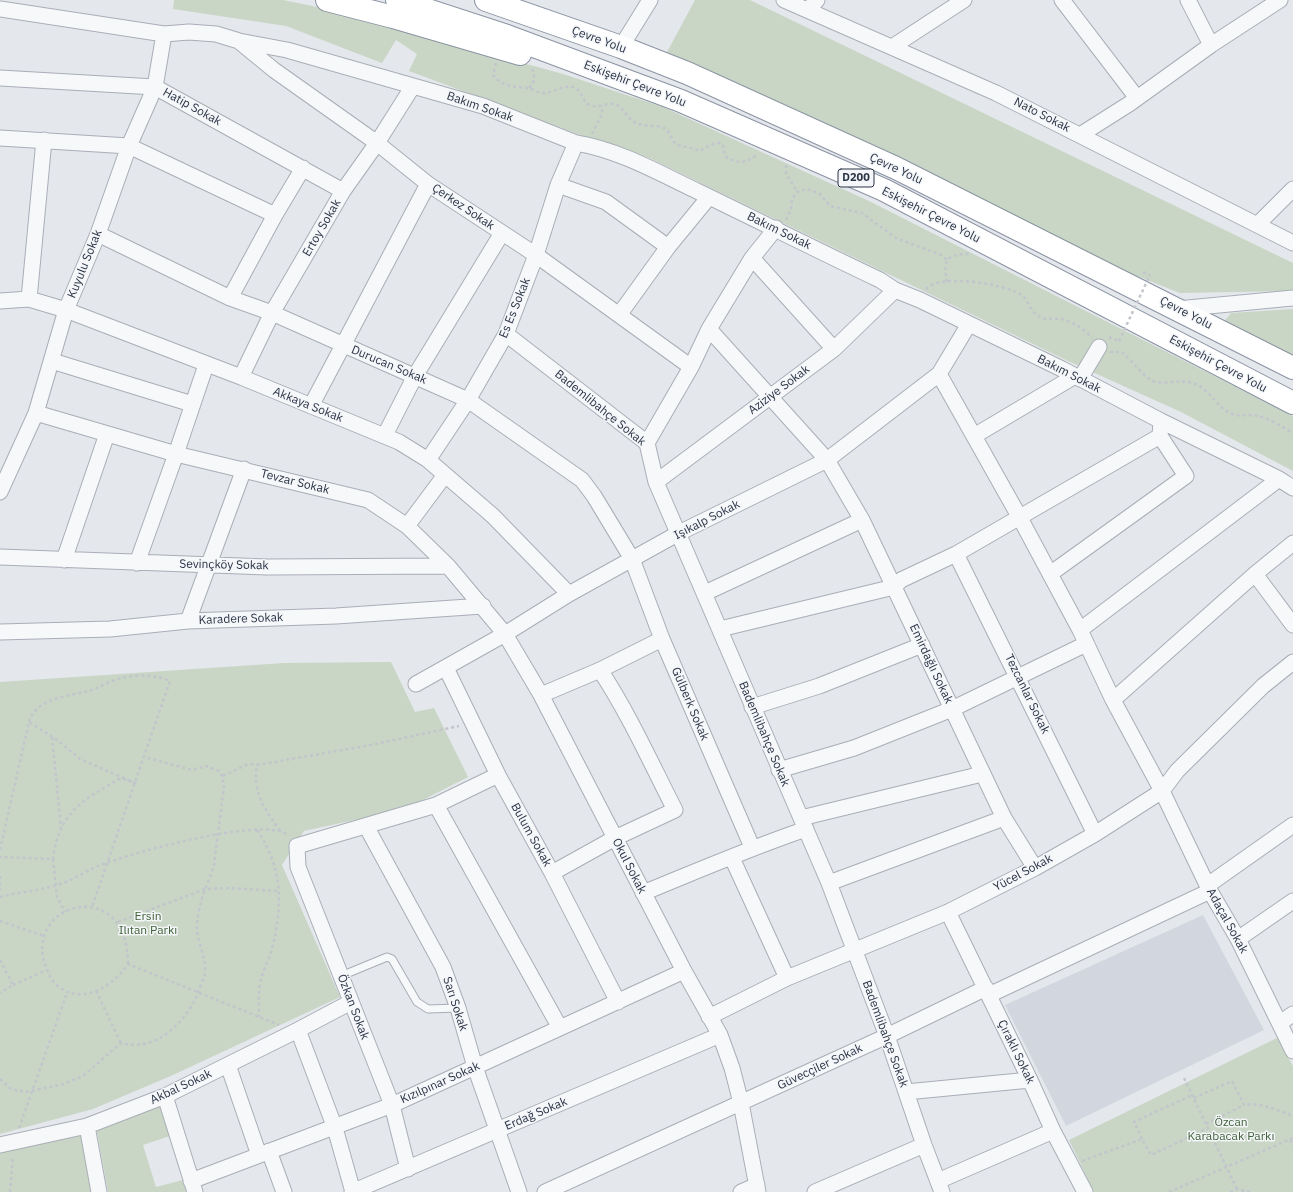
<!DOCTYPE html>
<html>
<head>
<meta charset="utf-8">
<style>
  body { margin:0 }
  canvas { display:block; background:#e4e7ec }
</style>
</head>
<body>
<canvas width="1293" height="1192"></canvas>
<script>
const g = document.querySelector('canvas').getContext('2d');
g.lineJoin = 'round';
function fillPath(path, color) { g.fillStyle = color; g.fill(path, 'evenodd'); }
function stroke(path, color, width, dash) { g.strokeStyle = color; g.lineWidth = width; g.lineCap = dash ? 'butt' : 'round'; g.setLineDash(dash || []); g.stroke(path); }
function write(font, color, halo, rows, align = 'center') {
  g.font = font + ' "IBM Plex Sans",sans-serif'; g.lineWidth = 3; g.setLineDash([]); g.textBaseline = 'middle'; g.strokeStyle = halo; g.fillStyle = color; for (const [text, x, y, turn = 0] of rows) {
    g.save(); g.translate(x, y); g.rotate((+turn || 0) * Math.PI / 180); g.textAlign = isNaN(turn) ? turn : align; if (halo) g.strokeText(text, 0, 0); g.fillText(text, 0, 0); g.restore();
  }
}
fillPath(new Path2D(`
  M 1203,915 L 1264,1030 L 1066,1126 L 1005,1005 Z`), '#d2d6de');
fillPath(new Path2D(`
  M 174,0 L 283,0 L 327,9 L 563,74 L 663,107 L 869,201 L 1293,416 L 1293,471 L 1181,412 L 1068,361 L 647,157 L 583,136 L 409,71 L 417,54 L 396,40 L 382,63 L 286,26 L 173,9 Z
  M 695,0 L 750,0 L 1293,263 L 1293,291 L 1180,293 L 1122,270 L 666,54 Z
  M 1293,309 L 1293,356 L 1223,323 L 1231,313 Z
  M 391,662 L 415,712 L 434,708 L 468,777 L 405,809 L 304,831 L 282,865 L 340,997 L 173,1075 L 93,1109 L 0,1134 L 0,682 L 284,663 Z
  M 1277,1038 L 1293,1066 L 1293,1192 L 1094,1192 L 1069,1140 Z
  M 163,1101 L 173,1135 L 143,1145 L 156,1187 L 183,1180 L 186,1192 L 108,1192 L 96,1126 Z
  M 87,1126 L 99,1192 L 0,1192 L 0,1147 Z`), '#c9d6c5');
const service = new Path2D(`
  M 341,976 L 387,957 L 392,959 L 417,1002 L 428,1009 L 458,1008`);
const minor = new Path2D(`
  M 784,0 L 996,93 L 1293,243
  M 1062,0 L 1137,98
  M 1188,0 L 1211,45
  M 0,9 L 164,34 L 189,32 L 216,34 L 239,41 L 287,50 L 483,106 L 576,143 C 619,150 659,173 697,191 C 759,221 819,251 880,280 L 895,290 L 920,300 L 1062,369 L 1161,421 L 1279,479 L 1293,488
  M 808,10 L 817,0
  M 241,43 L 274,70 L 377,143 L 428,184 L 536,255 L 691,367
  M 621,47 L 650,0
  M 892,47 L 964,0
  M 0,78 L 155,87 L 343,191
  M 1080,135 L 1129,104 L 1211,45 L 1280,0
  M 0,138 L 129,146 L 275,215
  M 558,185 L 606,202 L 668,247
  M 1257,225 L 1293,189
  M 98,234 L 230,298 L 272,313 L 468,400 L 582,480 L 594,496 L 632,559 L 662,639 L 752,847
  M 752,258 L 834,349
  M 230,298 L 275,215 L 303,168
  M 29,299 L 44,140
  M 0,301 L 29,299 L 66,310 L 241,377 L 399,442 L 428,460 L 493,516 L 569,594
  M 1177,309 L 1293,298
  M 619,315 L 668,247 L 709,197
  M 709,329 L 827,460 L 862,520 L 1004,818 L 1035,868
  M 506,334 L 647,443 L 656,482 L 829,883 L 887,1036 L 924,1145 L 942,1192
  M 52,361 L 192,404
  M 939,374 L 1020,518 L 1080,630 L 1113,700 L 1162,791 L 1210,891 L 1238,939 L 1293,1051
  M 241,377 L 272,313 L 343,191 L 377,143 L 413,86
  M 1080,379 L 1099,347
  M 311,406 L 428,184
  M 36,413 L 176,454 L 368,500 L 407,526 L 448,566 L 505,634 L 541,695 L 684,971 L 720,1035 L 732,1068 L 741,1103 L 758,1192
  M 385,435 L 415,376 L 502,233
  M 974,436 L 1075,376
  M 647,443 L 691,367 L 709,329 L 752,258 L 776,228
  M 428,460 L 468,400 L 506,334 L 536,255 L 558,185 L 576,143
  M 656,482 L 834,349 L 895,290
  M 0,492 L 36,413 L 66,310 L 98,234 L 129,146 L 155,87 L 164,34
  M 407,526 L 445,475
  M 956,554 L 1095,834
  M 0,557 L 267,567 L 448,566
  M 64,560 L 107,434
  M 137,563 L 176,454 L 206,365
  M 1050,574 L 1186,476 L 1160,436
  M 1255,574 L 1293,625
  M 705,593 L 862,520
  M 188,621 L 244,469
  M 720,629 L 894,587 L 901,580 L 956,554 L 1160,436 L 1161,421
  M 1080,630 L 1279,479
  M 0,632 L 110,629 L 188,621 L 336,616 L 483,606
  M 446,668 L 498,775 L 552,873 L 618,1002
  M 416,684 L 505,634 L 569,594 L 679,533 L 827,460 L 939,374 L 969,324
  M 541,695 L 600,670 L 662,639
  M 1113,700 L 1255,574 L 1293,543
  M 752,707 L 819,686 L 922,645
  M 779,770 L 854,748 L 952,709 L 1086,644
  M 436,805 L 560,1028
  M 801,818 L 982,774
  M 366,826 L 443,967 L 458,1008 L 475,1067 L 519,1192
  M 732,858 L 787,978
  M 552,873 L 615,838 L 675,810 C 651,763 629,714 600,670
  M 829,883 L 1004,818
  M 1208,885 L 1293,825
  M 643,893 C 697,871 750,848 806,829
  M 948,912 L 1030,1080 L 1053,1131 L 1085,1192
  M 1238,939 L 1293,901
  M 989,995 L 1210,891
  M 709,1017 L 787,978 L 948,912 L 1035,868 L 1095,834 L 1162,791 L 1177,771 L 1263,686 L 1293,662
  M 1280,1023 L 1293,1014
  M 298,1030 L 335,1128 L 353,1192
  M 228,1065 L 259,1155
  M 906,1092 L 1030,1080
  M 165,1096 L 195,1192
  M 87,1126 L 99,1192
  M 0,1145 L 87,1126 L 165,1096 L 298,1030 L 351,1002
  M 269,1151 L 284,1192
  M 408,1169 L 392,1105 L 298,867 L 297,846 L 436,805 L 498,775
  M 191,1181 L 392,1105 L 684,971
  M 938,1181 L 1053,1131
  M 352,1192 L 720,1035
  M 545,1192 L 887,1036 L 986,988
  M 741,1192 L 757,1185
  M 815,1192 L 924,1145`);
const trunk = new Path2D(`
  M 327,0 L 393,17 L 520,54
  M 397,0 L 507,36 L 681,101 L 884,190 L 1293,403
  M 486,0 L 621,47 L 687,73 L 896,168 L 1293,368`);
stroke(service, '#a9aeb7', 9);
stroke(minor, '#a9aeb7', 17);
stroke(trunk, '#8b94a3', 24);
stroke(new Path2D(`
  M 496,63 L 493,75 C 503,87 515,87 528,88 C 535,89 538,94 545,93 C 554,92 563,85 572,87 C 582,88 581,102 590,105 C 599,109 609,101 617,105 C 624,109 627,118 634,122 C 645,128 656,124 664,128 C 671,131 671,140 676,144 C 681,147 692,147 699,151 L 715,143 L 720,143 L 723,146 L 725,156 C 738,165 747,163 758,154
  M 529,88 C 536,81 535,75 531,66
  M 592,134 L 601,116 L 603,106
  M 786,165 L 786,173 L 797,192
  M 786,220 L 791,209 L 792,199 L 797,192 L 806,189 L 819,193 L 830,206 L 862,213 L 896,238 L 941,255 L 947,260
  M 1143,272 L 1150,275
  M 947,282 C 943,260 946,254 970,254
  M 926,289 C 940,273 1003,284 1020,294 C 1030,300 1028,312 1042,318 C 1048,320 1055,318 1061,319 C 1072,321 1084,329 1092,338
  M 1109,337 L 1119,341
  M 1110,352 L 1122,352 C 1131,360 1143,376 1153,381 C 1168,386 1181,377 1198,385 C 1211,392 1217,407 1230,413 C 1239,418 1248,413 1257,416 C 1269,418 1282,427 1293,433
  M 29,722 C 36,698 68,696 89,691 C 98,688 106,683 115,680 C 132,674 153,674 170,681 L 92,907
  M 52,737 L 61,828
  M 223,776 L 248,764 L 257,765
  M 257,830 C 283,868 283,905 272,949 C 269,961 262,971 260,984 C 258,995 259,1006 259,1017
  M 280,831 C 265,809 252,793 257,765 L 371,745 L 459,726
  M 0,850 L 29,722 L 57,740 L 80,759 L 135,783 L 121,778 C 84,799 58,813 53,859 L 0,857
  M 53,859 L 57,897 L 65,912
  M 0,876 L 0,890
  M 0,897 C 19,892 38,891 57,885 C 71,881 84,872 98,866 C 128,854 267,814 289,836
  M 0,921 L 44,936
  M 118,922 L 205,889 L 229,888 L 279,891
  M 0,960 L 13,985 L 0,993
  M 128,964 C 128,879 33,899 43,957 C 45,965 48,973 52,980 C 76,1009 111,989 128,964 L 279,1025
  M 13,985 L 47,970
  M 96,991 L 121,1043
  M 1184,1078 L 1237,1189
  M 0,1079 L 11,1089 L 26,1092 L 64,1084 L 83,1076 L 121,1043 C 156,1053 188,1021 199,990 C 201,984 205,977 205,970 C 206,955 196,941 197,925 C 198,912 201,899 206,887 C 209,879 212,873 214,864 L 224,787 L 222,776 L 219,771 L 206,766 L 192,770 L 144,757
  M 1194,1098 L 1232,1081 L 1244,1105 C 1261,1102 1277,1110 1293,1116
  M 1206,1124 L 1244,1105
  M 19,1128 L 67,993
  M 1142,1139 L 1134,1122 L 1192,1095
  M 1290,1140 L 1293,1146
  M 1082,1161 L 1142,1139 L 1151,1155 L 1208,1128
  M 10,1192 L 13,1156
  M 1169,1192 L 1293,1138
  M 1230,1192 L 1237,1189 L 1250,1192`), '#c2c5cb', 2.5, [3, 3]);
stroke(service, '#f7f8fa', 7);
stroke(minor, '#f7f8fa', 15);
stroke(trunk, '#fff', 22);
stroke(new Path2D(`
  M 1119,341 L 1150,275`), '#c2c5cb', 2.5, [3, 3]);
for (const [x, y, w] of [
  [856,178,36]
]) { const box = new Path2D(); box.roundRect(x - w / 2, y - 9, w, 18, 3); g.fillStyle = '#f4f6f9'; g.fill(box); stroke(box, '#2b3445', 1); }
write('bold 11px', '#2b3445', null, [
  ["D200",856,178]
]);
write('12px', '#2b3445', '#f4f6f9', [
  ["Çevre Yolu",599,40,20],
  ["Eskişehir Çevre Yolu",635,84,21],
  ["Hatip Sokak",192,107,29],
  ["Bakım Sokak",480,107,19],
  ["Nato Sokak",1042,115,27],
  ["Çevre Yolu",896,169,25],
  ["Çerkez Sokak",463,207,34],
  ["Eskişehir Çevre Yolu",931,215,27],
  ["Ertoy Sokak",322,228,-60],
  ["Bakım Sokak",779,231,26],
  ["Kuyulu Sokak",85,264,-68],
  ["Es Es Sokak",515,308,-68],
  ["Çevre Yolu",1186,313,27],
  ["Eskişehir Çevre Yolu",1218,364,28],
  ["Durucan Sokak",389,365,23],
  ["Bakım Sokak",1069,374,27],
  ["Aziziye Sokak",779,390,-37],
  ["Akkaya Sokak",308,405,22],
  ["Bademlibahçe Sokak",600,408,39],
  ["Tevzar Sokak",295,482,14],
  ["Işıkalp Sokak",707,520,-27],
  ["Sevinçköy Sokak",224,565,1],
  ["Karadere Sokak",241,619,-2],
  ["Emirdağlı Sokak",931,664,65],
  ["Tezcanlar Sokak",1027,694,64],
  ["Gülberk Sokak",690,704,67],
  ["Bademlibahçe Sokak",764,734,67],
  ["Bulum Sokak",531,835,61],
  ["Okul Sokak",629,866,63],
  ["Yücel Sokak",1023,873,-28],
  ["Adaçal Sokak",1227,921,61],
  ["Sarı Sokak",455,1004,72],
  ["Özkan Sokak",353,1007,69],
  ["Bademlibahçe Sokak",885,1034,70],
  ["Çıraklı Sokak",1016,1052,64],
  ["Güvecçiler Sokak",820,1067,-25],
  ["Kızılpınar Sokak",440,1083,-24],
  ["Akbal Sokak",181,1087,-25],
  ["Erdağ Sokak",536,1114,-23]
]);
write('12px', '#3f6138', '#f4f6f9', [
  ["Ersin",148,917],
  ["Ilıtan Parkı",148,931],
  ["Özcan",1231,1123],
  ["Karabacak Parkı",1231,1137]
]);
</script>
</body>
</html>
